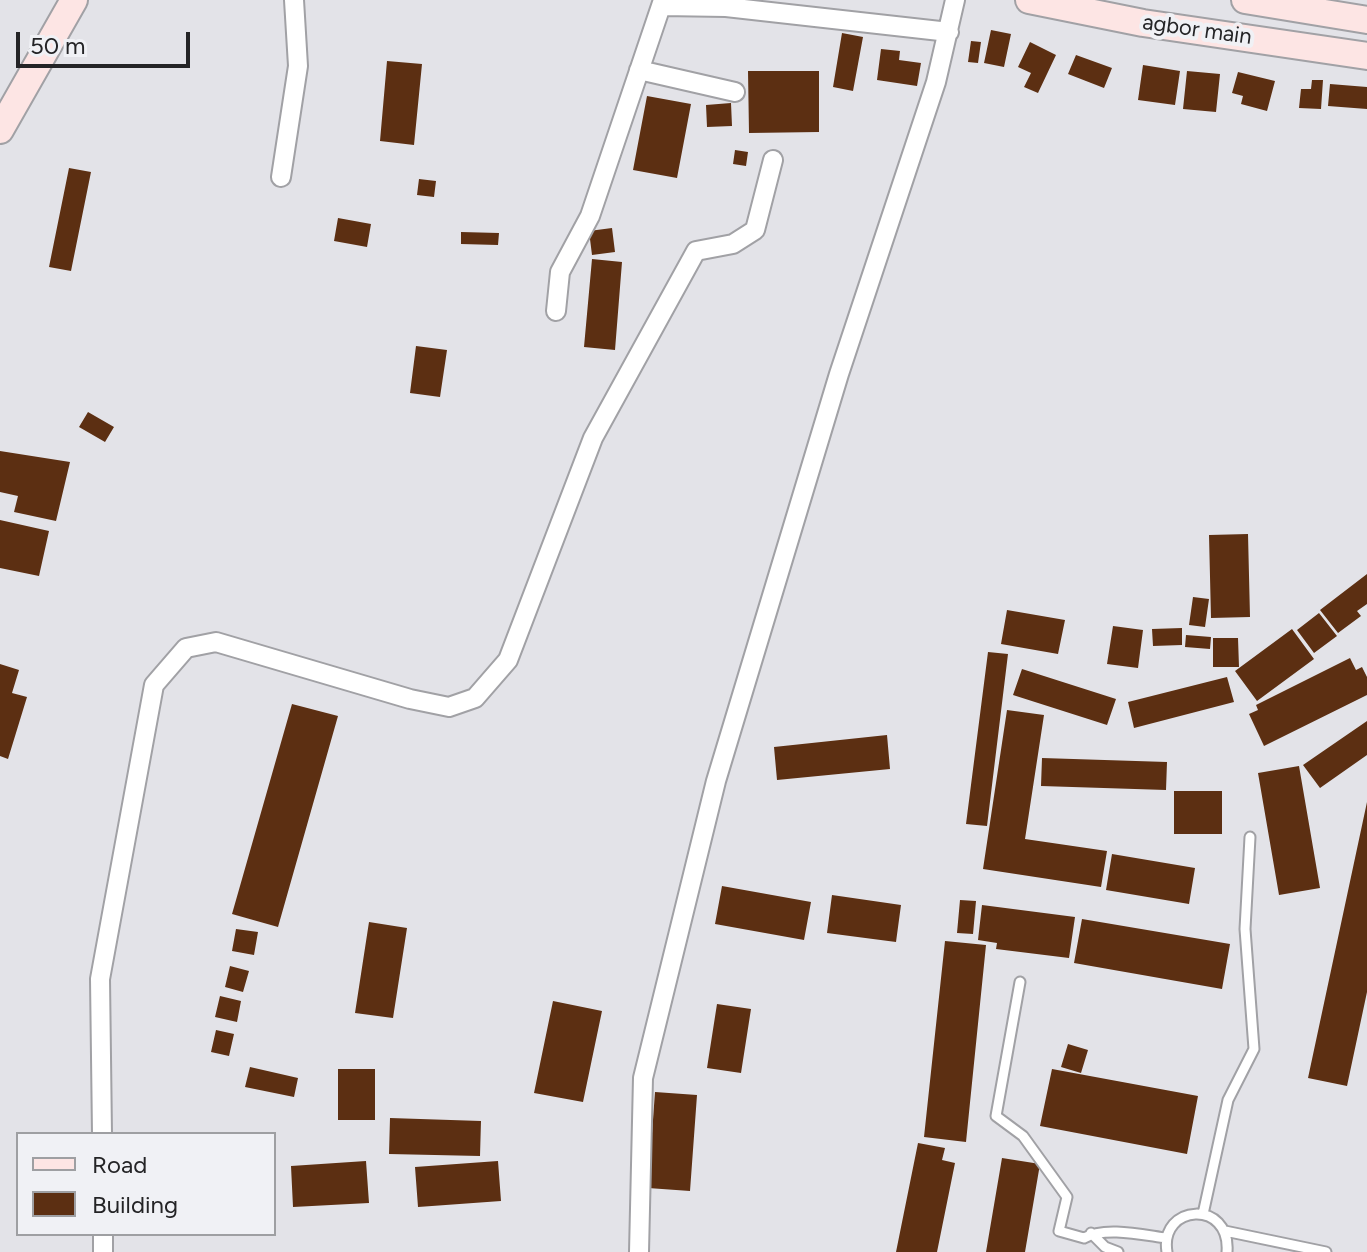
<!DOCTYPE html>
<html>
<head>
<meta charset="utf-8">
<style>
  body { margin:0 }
  #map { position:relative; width:1367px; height:1252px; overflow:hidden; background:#e3e3e8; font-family:Figtree,sans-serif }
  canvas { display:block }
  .legend { position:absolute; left:16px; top:1132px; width:260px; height:104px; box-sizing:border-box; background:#f0f1f5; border:2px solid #9e9fa2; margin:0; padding:10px 14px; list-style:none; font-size:24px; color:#242426 }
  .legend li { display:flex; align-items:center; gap:16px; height:40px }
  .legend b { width:40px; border:2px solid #9e9fa2 }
  .scale { position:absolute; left:16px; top:32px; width:174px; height:36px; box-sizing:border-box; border:4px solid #242426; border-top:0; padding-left:10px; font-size:24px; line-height:28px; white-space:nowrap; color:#242426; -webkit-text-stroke:6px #f0f1f5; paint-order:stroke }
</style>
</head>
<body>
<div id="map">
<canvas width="1367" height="1252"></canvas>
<ul class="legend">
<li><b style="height:10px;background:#fde5e4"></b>Road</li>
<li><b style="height:22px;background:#5c2f12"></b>Building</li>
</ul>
<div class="scale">50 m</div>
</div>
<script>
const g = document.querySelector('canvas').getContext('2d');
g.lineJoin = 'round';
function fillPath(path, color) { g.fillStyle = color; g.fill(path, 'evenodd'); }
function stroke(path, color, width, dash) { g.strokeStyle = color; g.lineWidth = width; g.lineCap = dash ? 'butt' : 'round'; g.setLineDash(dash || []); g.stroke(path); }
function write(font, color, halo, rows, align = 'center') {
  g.font = font + ' Figtree,sans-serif'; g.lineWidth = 8; g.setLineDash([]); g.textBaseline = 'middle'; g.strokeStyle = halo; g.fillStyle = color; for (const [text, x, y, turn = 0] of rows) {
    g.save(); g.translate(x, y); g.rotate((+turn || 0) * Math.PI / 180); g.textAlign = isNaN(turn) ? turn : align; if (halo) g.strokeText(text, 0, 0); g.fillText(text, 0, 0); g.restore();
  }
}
fillPath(new Path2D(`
  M 991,30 L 1011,34 L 1004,67 L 984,63 Z
  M 842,33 L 863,37 L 853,91 L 833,87 Z
  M 971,41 L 981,42 L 978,63 L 968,62 Z
  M 1030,42 L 1056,55 L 1038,93 L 1024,87 L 1031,73 L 1018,67 Z
  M 881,49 L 900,51 L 899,60 L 921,63 L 917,86 L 877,80 Z
  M 1076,55 L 1112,68 L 1104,88 L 1068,74 Z
  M 387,61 L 422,64 L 414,145 L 380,141 Z
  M 1143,65 L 1180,71 L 1175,105 L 1138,100 Z
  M 748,71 L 819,71 L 819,132 L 749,133 Z
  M 1187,71 L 1220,74 L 1216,112 L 1183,109 Z
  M 1238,72 L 1275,81 L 1267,111 L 1241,104 L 1243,96 L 1232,93 Z
  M 1312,80 L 1323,80 L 1321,109 L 1299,108 L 1301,89 L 1311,89 Z
  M 1330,84 L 1367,87 L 1367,109 L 1328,106 Z
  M 647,96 L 691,104 L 677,178 L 633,170 Z
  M 731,103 L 732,126 L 707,127 L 706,105 Z
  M 735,150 L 748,152 L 746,166 L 733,164 Z
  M 69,168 L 91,172 L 71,271 L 49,267 Z
  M 419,179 L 436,181 L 434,197 L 417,195 Z
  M 338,218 L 371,224 L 367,247 L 334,241 Z
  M 612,228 L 615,252 L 592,255 L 589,231 Z
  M 461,232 L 499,233 L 498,245 L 461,244 Z
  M 592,259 L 622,262 L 615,350 L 584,347 Z
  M 416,346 L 447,350 L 440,397 L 410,393 Z
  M 88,412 L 114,427 L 105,442 L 79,427 Z
  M 0,451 L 70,462 L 56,521 L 14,512 L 18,496 L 0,492 Z
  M 0,520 L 49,531 L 39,576 L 0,568 Z
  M 1248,534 L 1250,617 L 1211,618 L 1209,535 Z
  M 1367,574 L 1367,604 L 1357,611 L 1361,616 L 1338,633 L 1320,610 Z
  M 1193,597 L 1209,599 L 1205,627 L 1189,625 Z
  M 1007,610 L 1065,620 L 1058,654 L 1001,644 Z
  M 1319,613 L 1337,636 L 1314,653 L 1297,630 Z
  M 1113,626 L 1143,630 L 1138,668 L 1107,664 Z
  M 1182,628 L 1182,645 L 1153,646 L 1152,629 Z
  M 1292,629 L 1314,659 L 1257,701 L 1235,671 Z
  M 1186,635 L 1211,637 L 1210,649 L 1185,647 Z
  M 1213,638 L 1238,638 L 1239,667 L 1213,667 Z
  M 988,652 L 1008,654 L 987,826 L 966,824 Z
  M 1350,658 L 1356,670 L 1362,667 L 1367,677 L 1367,695 L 1264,746 L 1249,714 L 1258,710 L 1256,705 Z
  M 0,664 L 19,670 L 12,693 L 27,697 L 8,759 L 0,756 Z
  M 1022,669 L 1116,699 L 1107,725 L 1013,695 Z
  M 1227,677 L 1234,702 L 1134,728 L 1128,702 Z
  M 292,704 L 338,716 L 278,927 L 232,914 Z
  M 1007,710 L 1044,715 L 1025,839 L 1107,851 L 1101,887 L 983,869 Z
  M 1367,721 L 1367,755 L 1320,788 L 1303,765 Z
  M 887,735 L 890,769 L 777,780 L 774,747 Z
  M 1042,758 L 1167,762 L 1166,790 L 1041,786 Z
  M 1299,766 L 1320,888 L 1279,895 L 1258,773 Z
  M 1174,791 L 1222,791 L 1222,834 L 1174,834 Z
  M 1367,802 L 1367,992 L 1347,1086 L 1308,1078 Z
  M 1112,854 L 1195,868 L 1189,904 L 1106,890 Z
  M 722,886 L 811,902 L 804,940 L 715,924 Z
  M 832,895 L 901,905 L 896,942 L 827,933 Z
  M 960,900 L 976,901 L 973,934 L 957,933 Z
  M 982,905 L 1075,917 L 1069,958 L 996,949 L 997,943 L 978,940 Z
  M 1082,919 L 1230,944 L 1222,989 L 1074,963 Z
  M 369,922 L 407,928 L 393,1018 L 355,1013 Z
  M 236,929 L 258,932 L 254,955 L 232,951 Z
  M 945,941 L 986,945 L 966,1142 L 924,1137 Z
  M 230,966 L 249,971 L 243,992 L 225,987 Z
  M 220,996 L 241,1001 L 237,1022 L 215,1017 Z
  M 553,1001 L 602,1011 L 583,1102 L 534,1093 Z
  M 717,1004 L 751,1009 L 741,1073 L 707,1068 Z
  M 216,1030 L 234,1034 L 229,1056 L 211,1052 Z
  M 1068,1044 L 1088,1050 L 1081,1073 L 1061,1067 Z
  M 250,1067 L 298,1078 L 294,1097 L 245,1087 Z
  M 338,1069 L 375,1069 L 375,1120 L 338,1120 Z
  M 1052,1069 L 1198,1096 L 1187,1154 L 1040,1126 Z
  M 655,1092 L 697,1095 L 690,1191 L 648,1188 Z
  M 390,1118 L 481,1121 L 480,1156 L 389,1154 Z
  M 918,1143 L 945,1148 L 942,1160 L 955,1163 L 937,1252 L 896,1252 Z
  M 1002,1158 L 1040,1164 L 1025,1252 L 986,1252 Z
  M 366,1161 L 369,1203 L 293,1207 L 291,1166 Z
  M 498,1161 L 501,1201 L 418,1207 L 415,1167 Z`), '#5c2f12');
const lane = new Path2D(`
  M 1020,982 L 996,1116 L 1023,1136 L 1067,1197 L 1059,1231 L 1084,1238 C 1105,1226 1143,1235 1166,1238
  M 1203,1214 L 1228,1100 L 1254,1049 L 1245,929 L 1250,837
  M 1225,1231 L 1326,1252
  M 1091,1233 L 1105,1247 L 1118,1252
  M 1167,1252 C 1159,1204 1231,1199 1227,1252`);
const street = new Path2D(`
  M 662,6 L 726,7 L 949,32
  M 639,70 L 735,92
  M 281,177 L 298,66 L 294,0
  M 556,311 L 560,272 L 590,216 L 663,0
  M 102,1134 L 100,979 L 154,685 L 186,648 L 216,642 L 410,699 L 449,707 L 475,698 L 508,660 L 593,438 L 696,251 L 733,244 L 755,230 L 773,160
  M 103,1234 L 103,1252
  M 639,1252 L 643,1078 L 716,781 L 839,374 L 936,82 L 955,0`);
const secondary = new Path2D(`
  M 1029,0 L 1143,23 L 1367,56
  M 1245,0 L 1367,20
  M 0,130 L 74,0`);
stroke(lane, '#a1a1a5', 13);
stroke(street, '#a1a1a5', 22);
stroke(secondary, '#a1a1a5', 30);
stroke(lane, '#fff', 9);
stroke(street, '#fff', 18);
stroke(secondary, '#fde5e4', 26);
write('22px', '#242426', '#f0f1f5', [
  ["agbor main",1197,30,8]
]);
</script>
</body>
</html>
